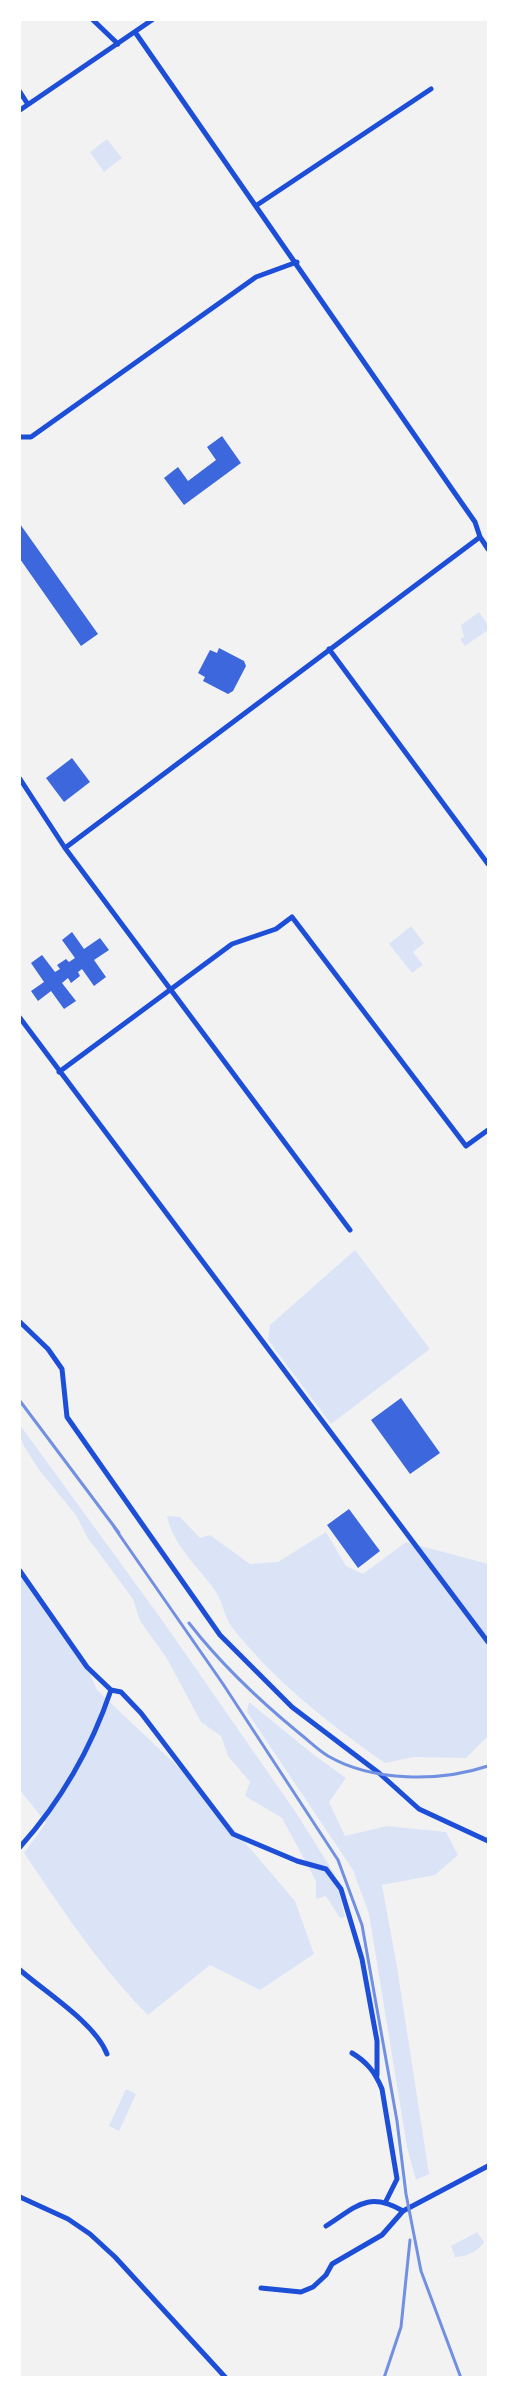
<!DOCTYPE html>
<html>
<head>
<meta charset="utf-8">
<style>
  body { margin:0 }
  #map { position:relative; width:508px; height:2397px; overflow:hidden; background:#f2f2f2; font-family:Montserrat,sans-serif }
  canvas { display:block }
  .frame { position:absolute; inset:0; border:21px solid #fff; pointer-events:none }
</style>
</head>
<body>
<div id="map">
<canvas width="508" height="2397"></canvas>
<div class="frame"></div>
</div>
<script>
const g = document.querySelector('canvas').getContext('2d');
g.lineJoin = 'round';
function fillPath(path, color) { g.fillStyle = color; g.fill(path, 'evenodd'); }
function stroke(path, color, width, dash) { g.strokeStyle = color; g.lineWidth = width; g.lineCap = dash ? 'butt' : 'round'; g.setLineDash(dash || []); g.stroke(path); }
fillPath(new Path2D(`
  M 107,139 L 122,158 L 104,172 L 90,152 Z
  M 479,612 L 488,625 L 488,630 L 465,646 L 460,639 L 464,637 L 461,625 Z
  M 411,926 L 424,943 L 413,952 L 423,965 L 412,973 L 389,944 Z
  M 355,1250 L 430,1349 L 331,1424 L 268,1340 L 270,1325 Z
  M 20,1425 L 162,1620 L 297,1814 L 335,1875 L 345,1917 L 340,1918 L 326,1896 L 316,1899 L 316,1881 L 282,1818 L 245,1796 L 250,1782 L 228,1756 L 221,1736 L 201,1722 L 166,1657 L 140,1621 L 133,1599 L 87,1537 L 76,1515 L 39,1470 L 24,1446 L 20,1436 Z
  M 167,1516 L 180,1517 L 200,1538 L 210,1535 L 250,1564 L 278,1562 L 326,1532 L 346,1566 L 363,1574 L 406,1542 L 488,1564 L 488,1736 L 466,1758 L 413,1757 L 385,1763 C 329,1724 273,1680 231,1626 C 224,1616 223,1603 216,1592 C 199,1567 173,1546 167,1516 Z
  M 20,1569 L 87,1667 L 97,1690 L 188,1776 L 295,1901 L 314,1954 L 260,1990 L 210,1965 L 148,2015 C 100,1967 62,1909 24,1853 L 46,1823 L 20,1790 Z
  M 249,1702 L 314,1755 L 346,1778 L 329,1802 L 345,1836 L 387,1826 L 446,1832 L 458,1855 L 435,1875 L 382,1885 L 397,1967 L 429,2174 L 416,2180 L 407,2147 L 369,1914 L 353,1870 L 247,1712 Z
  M 126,2089 L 136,2094 L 119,2131 L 109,2126 Z
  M 477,2232 L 484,2242 C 478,2252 465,2257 455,2257 L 451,2246 Z`), '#dbe4f7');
fillPath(new Path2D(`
  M 222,436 L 241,463 L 184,505 L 164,478 L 178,467 L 188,481 L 216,460 L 207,447 Z
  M 20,524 L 98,634 L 81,646 L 20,559 Z
  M 219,648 L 244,661 L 246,666 L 233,691 L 228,694 L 203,681 L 205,677 L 198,673 L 210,650 L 217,653 Z
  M 72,758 L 90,782 L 64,802 L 46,778 Z
  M 72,932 L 84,949 L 100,938 L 109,950 L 94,960 L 106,977 L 94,986 L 82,969 L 78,972 L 80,976 L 71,983 L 68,978 L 62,983 L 76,1001 L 64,1009 L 51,991 L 38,1001 L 31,991 L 44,982 L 31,963 L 42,955 L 55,972 L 60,969 L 57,965 L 66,959 L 69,962 L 75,958 L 62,940 Z
  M 401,1398 L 440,1453 L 410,1474 L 371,1420 Z
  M 349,1509 L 380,1551 L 358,1568 L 327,1525 Z`), '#3d67dc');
stroke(new Path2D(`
  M 93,20 L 118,44
  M 135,32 L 454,492 L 475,522 L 480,537 L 488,549
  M 20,92 L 27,103
  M 20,110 L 152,20
  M 257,205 L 431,89
  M 20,437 L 31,437 L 256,277 L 297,262
  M 329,649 L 488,864
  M 20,779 L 65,848 L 350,1230
  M 65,848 L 480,537
  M 20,1018 L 488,1642
  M 59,1072 L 232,944 L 276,929 L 292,917 L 466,1146 L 488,1130
  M 20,1322 L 48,1349 L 62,1369 L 67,1417 L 220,1635 L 292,1707 L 379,1773 L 419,1809 L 488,1841
  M 20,1571 L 87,1667 L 111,1690
  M 20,1847 C 62,1800 91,1749 111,1690 L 121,1692 L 141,1713 L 233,1834 L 297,1861 L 326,1869 L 341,1889 L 362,1959 L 377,2041 L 377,2075
  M 20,1970 C 45,1992 95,2023 107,2054
  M 352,2053 C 367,2062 375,2072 382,2089 L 397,2179 L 385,2203
  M 20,2197 L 68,2219 L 90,2234 L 115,2257 L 226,2378
  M 326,2226 C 355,2208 367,2190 403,2211
  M 261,2288 L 301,2292 L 313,2287 L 326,2275 L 332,2264 L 382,2235 L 403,2211 L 488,2166`), '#1d4ed8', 5);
stroke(new Path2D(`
  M 20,1401 L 119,1533
  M 114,1527 L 223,1684 L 338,1860 L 362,1925 L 397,2121 L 406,2194 L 421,2271 L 461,2378
  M 189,1623 C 220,1663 260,1701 299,1733 C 308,1740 318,1750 328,1756 C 373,1782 440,1782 488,1766
  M 384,2378 L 401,2327 L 410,2240`), '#7290e2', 3);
</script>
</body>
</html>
